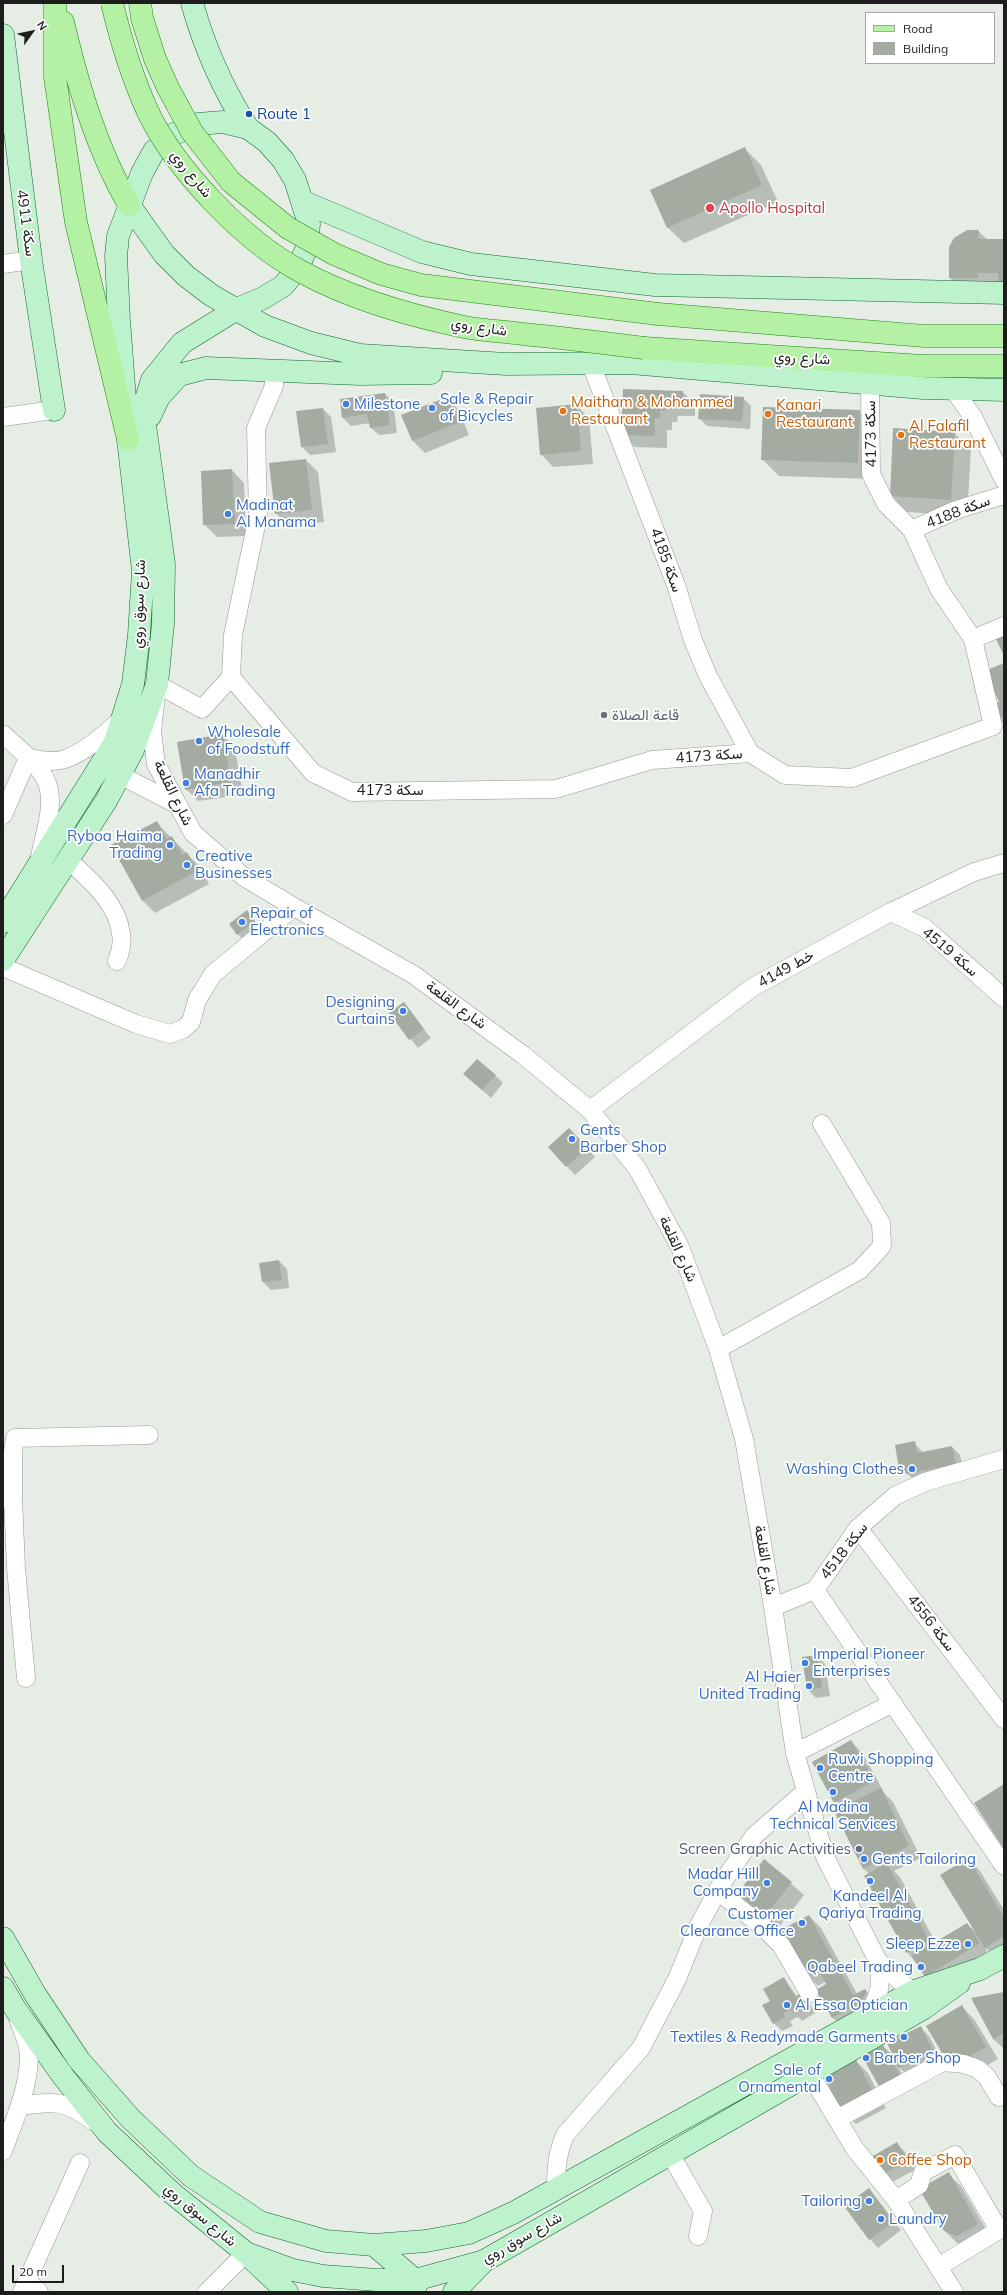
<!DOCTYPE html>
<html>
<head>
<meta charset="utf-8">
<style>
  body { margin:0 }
  #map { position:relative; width:1007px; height:2295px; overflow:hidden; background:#e5ede5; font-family:Mulish,sans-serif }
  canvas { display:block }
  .frame { position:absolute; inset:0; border:4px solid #1d1d1d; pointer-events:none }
  .legend { position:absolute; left:865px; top:12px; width:130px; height:52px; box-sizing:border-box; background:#fff; border:1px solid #a5a5a5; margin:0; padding:5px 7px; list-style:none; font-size:12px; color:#1d1d1d }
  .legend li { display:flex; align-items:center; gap:8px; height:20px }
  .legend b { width:20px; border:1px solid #a5a5a5 }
  .north { position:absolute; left:12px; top:12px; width:40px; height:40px; -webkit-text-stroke:3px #fff; paint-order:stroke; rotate:57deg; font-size:11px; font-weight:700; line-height:16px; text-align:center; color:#1d1d1d }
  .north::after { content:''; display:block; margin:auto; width:14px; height:18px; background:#1d1d1d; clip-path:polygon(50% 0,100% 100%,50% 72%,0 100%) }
  .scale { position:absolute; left:12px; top:2265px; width:52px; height:18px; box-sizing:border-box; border:2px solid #1d1d1d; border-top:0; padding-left:5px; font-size:12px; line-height:14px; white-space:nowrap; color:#1d1d1d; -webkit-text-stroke:3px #fff; paint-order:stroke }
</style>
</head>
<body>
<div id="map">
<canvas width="1007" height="2295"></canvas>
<div class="frame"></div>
<ul class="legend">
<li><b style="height:5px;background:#b5f1a5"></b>Road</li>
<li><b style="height:11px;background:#a4aba1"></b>Building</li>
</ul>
<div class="north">N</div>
<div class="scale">20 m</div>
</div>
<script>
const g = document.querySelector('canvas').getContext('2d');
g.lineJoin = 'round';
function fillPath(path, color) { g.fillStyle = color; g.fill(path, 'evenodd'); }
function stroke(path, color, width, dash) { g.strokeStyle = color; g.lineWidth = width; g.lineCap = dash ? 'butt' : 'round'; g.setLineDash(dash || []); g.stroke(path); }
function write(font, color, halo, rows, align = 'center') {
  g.font = font + ' Mulish,Vazirmatn,sans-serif'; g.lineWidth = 3.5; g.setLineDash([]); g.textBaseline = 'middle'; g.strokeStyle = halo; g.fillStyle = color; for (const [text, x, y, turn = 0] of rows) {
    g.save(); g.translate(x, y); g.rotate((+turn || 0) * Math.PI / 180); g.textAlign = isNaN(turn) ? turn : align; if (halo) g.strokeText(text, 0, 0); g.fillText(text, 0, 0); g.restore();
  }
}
fillPath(new Path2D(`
  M 745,149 L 761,165 L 778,202 L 684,243 L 667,227 Z
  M 978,231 L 988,240 L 1004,240 L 1004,290 L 966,294 L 950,278 Z
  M 683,392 L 695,404 L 695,416 L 678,416 L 677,422 L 672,422 L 672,430 L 667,430 L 667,448 L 635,447 L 622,434 Z
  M 385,394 L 393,402 L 397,433 L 379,435 L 370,427 L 370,423 L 351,426 L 343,418 Z
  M 447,398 L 459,410 L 469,435 L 425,453 L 412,440 Z
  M 743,398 L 751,406 L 750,429 L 707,426 L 699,418 Z
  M 576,405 L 589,418 L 593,464 L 553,467 L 541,454 Z
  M 323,409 L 331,417 L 336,452 L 310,455 L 302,447 L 297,412 Z
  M 859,411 L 876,428 L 874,479 L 779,476 L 762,459 Z
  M 954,433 L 971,449 L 967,516 L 907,512 L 891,495 Z
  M 306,460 L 318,472 L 324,522 L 288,526 L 276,513 Z
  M 232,470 L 244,483 L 246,536 L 217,537 L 204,524 Z
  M 1004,664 L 1004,724 L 998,718 Z
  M 223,735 L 235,748 L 243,795 L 198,801 L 186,789 Z
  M 156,822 L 199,866 L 209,884 L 155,913 L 143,901 L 113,846 Z
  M 250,915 L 258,925 L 241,938 L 238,934 Z
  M 403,1003 L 431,1038 L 418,1048 L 390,1013 Z
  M 495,1075 L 503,1083 L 491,1098 L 473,1082 Z
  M 577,1137 L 595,1157 L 575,1175 L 549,1147 Z
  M 279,1261 L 287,1269 L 289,1288 L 271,1290 L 263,1282 Z
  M 914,1442 L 923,1453 L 952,1447 L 960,1455 L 964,1472 L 916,1481 L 900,1468 Z
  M 817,1656 L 825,1664 L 830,1696 L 816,1698 L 808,1690 Z
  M 851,1741 L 863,1754 L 885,1794 L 893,1802 L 921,1858 L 894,1871 L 900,1877 L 936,1943 L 967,1924 L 976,1932 L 968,1859 L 980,1871 L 1004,1910 L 1004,1956 L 998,1960 L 986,1948 L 987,1952 L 934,1985 L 907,1952 L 869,1874 L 863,1868 L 842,1809 L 835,1802 Z
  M 765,1861 L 804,1895 L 778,1928 L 738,1894 Z
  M 809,1916 L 821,1928 L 857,1994 L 865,1990 L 877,2002 L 845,2029 L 832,2017 L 826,1981 L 818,1986 L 806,1974 Z
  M 784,1979 L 797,1996 L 801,1994 L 809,2002 L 815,2013 L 802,2021 L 798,2017 L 790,2021 L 793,2026 L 782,2031 L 774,2023 L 764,2005 L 771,2001 Z
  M 1004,1993 L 1004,2049 L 993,2039 Z
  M 962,2007 L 974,2019 L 998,2059 L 974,2073 L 945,2057 Z
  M 921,2028 L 929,2036 L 941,2059 L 908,2076 L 898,2066 L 909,2087 L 890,2097 L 883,2046 L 895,2057 Z
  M 856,2061 L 868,2073 L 886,2108 L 856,2124 L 843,2112 Z
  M 897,2144 L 905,2152 L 915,2170 L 892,2182 L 884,2174 Z
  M 948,2174 L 961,2186 L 990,2236 L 970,2248 L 957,2243 L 944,2230 Z
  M 869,2189 L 901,2230 L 878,2248 L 870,2239 Z`), '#0003');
fillPath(new Path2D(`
  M 745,147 L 762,185 L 667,228 L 650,190 Z
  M 967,230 L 979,230 L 978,239 L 1004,239 L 1004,286 L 999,286 L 998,273 L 978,273 L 978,278 L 949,278 L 949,247 L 954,238 Z
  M 623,389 L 683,391 L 683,405 L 666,404 L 665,411 L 660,410 L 660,418 L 655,418 L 655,436 L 621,435 Z
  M 385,393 L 390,425 L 370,428 L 367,414 L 342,418 L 340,399 Z
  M 700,394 L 744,397 L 742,421 L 698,419 Z
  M 447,397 L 458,423 L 412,441 L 401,415 Z
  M 577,404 L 581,451 L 540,455 L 536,408 Z
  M 763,407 L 860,410 L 858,463 L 761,460 Z
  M 323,408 L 328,444 L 301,447 L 296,411 Z
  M 893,428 L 955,432 L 951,500 L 890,496 Z
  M 306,459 L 312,510 L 275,514 L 269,463 Z
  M 232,469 L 235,524 L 203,525 L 201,471 Z
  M 1004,636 L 1004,656 L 996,639 Z
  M 1004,663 L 1004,716 L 997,719 L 991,705 L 999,702 L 985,671 Z
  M 223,734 L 231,782 L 185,790 L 177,742 Z
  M 157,821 L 167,839 L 172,836 L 182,855 L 187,852 L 197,871 L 142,901 L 111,845 Z
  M 247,910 L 255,921 L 237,935 L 229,924 Z
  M 404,1002 L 424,1029 L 409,1040 L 389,1013 Z
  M 477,1059 L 496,1075 L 482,1090 L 463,1074 Z
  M 569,1128 L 588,1148 L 566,1167 L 548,1147 Z
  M 279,1260 L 282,1280 L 262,1282 L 259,1263 Z
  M 915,1441 L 917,1453 L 952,1446 L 956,1464 L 907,1474 L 899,1469 L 895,1445 Z
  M 817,1655 L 822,1688 L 807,1690 L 802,1657 Z
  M 851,1740 L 874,1781 L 834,1803 L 812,1762 Z
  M 1004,1784 L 1004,1849 L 974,1803 Z
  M 881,1788 L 909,1846 L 863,1869 L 834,1811 Z
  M 968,1858 L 1004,1917 L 1004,1936 L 985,1948 L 940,1875 Z
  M 764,1859 L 792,1882 L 765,1916 L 737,1894 Z
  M 887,1863 L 929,1940 L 906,1953 L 864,1876 Z
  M 809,1915 L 853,1995 L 865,1989 L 867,1992 L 859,2003 L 832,2018 L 816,1990 L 826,1984 L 817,1967 L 805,1974 L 781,1930 Z
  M 967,1923 L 980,1943 L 925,1977 L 912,1956 Z
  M 784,1977 L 795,1997 L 801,1993 L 807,2005 L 793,2013 L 790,2009 L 783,2013 L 785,2017 L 773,2024 L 762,2005 L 770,2001 L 763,1989 Z
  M 1004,1992 L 1004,2033 L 993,2039 L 971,1998 Z
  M 962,2005 L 986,2047 L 961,2061 L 955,2052 L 945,2058 L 926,2026 Z
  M 921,2026 L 933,2051 L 899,2068 L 887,2043 Z
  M 883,2045 L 902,2079 L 881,2090 L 862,2056 Z
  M 856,2060 L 875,2095 L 842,2112 L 824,2077 Z
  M 897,2142 L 908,2161 L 883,2174 L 873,2156 Z
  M 949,2172 L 978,2224 L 957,2236 L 944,2231 L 919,2189 Z
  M 869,2188 L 894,2222 L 869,2240 L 844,2206 Z`), '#a4aba1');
const street = new Path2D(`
  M 3,264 L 31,260
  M 591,364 L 676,585 L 693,640 L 708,676 L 750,753
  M 870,384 L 871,474 L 886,504 L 912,530 L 939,589 L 973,639 L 993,726 L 852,778 L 785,775 L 750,753 L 652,760 L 556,789 L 352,792 L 313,773 L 231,677 L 202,709 L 157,684 L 152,732 L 156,764 L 193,833 L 244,877 L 294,907 L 414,975 L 523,1055 L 590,1110 L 637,1168 L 680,1247 L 718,1349 L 744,1439 L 773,1607 L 795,1753 L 825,1857 L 878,1961 L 912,1992 L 920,2003
  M 954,390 L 973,417 L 1004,480
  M 3,417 L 54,410
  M 912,530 L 956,510 L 1004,495
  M 973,639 L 1004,626
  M 231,677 L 233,635 L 258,516 L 256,428 L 274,386 L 274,370
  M 3,734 C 18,749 45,767 49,790 C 53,811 44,836 40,857
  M 28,758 C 40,760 53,763 65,759 C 86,752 106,733 123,718
  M 120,775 L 178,805
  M 3,815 L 28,758
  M 68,860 C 89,879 118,903 121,934 C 123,942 120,953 117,961
  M 891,912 L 925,928 L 1004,998
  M 3,967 L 136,1024 L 170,1034 L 183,1029 L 191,1022 L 197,1000 L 213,974 L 294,907
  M 590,1110 L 753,987 L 891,912 L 974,872 L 1004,863
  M 718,1349 L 860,1270 L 882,1246 L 881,1223 L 822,1124
  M 3,1498 L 13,1498 L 13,1452 L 15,1438 L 149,1435
  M 13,1498 L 16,1568 L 26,1678
  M 858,1528 L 1004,1719
  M 815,1590 L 1004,1866
  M 773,1607 L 815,1590 L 858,1528 L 895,1496 L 925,1482 L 1004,1459
  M 795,1753 L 893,1703
  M 718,1891 L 764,1928 L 781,1945 L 809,1993
  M 866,2017 C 880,1995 882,1987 878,1961
  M 810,2074 L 855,2149 L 896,2200 L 954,2292
  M 20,2106 C 54,2101 65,2100 93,2121
  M 837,2119 L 943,2062 L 964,2064 L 978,2069 L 987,2077 L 999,2097
  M 3,2151 C 14,2121 29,2088 29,2056 C 29,2044 23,2032 19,2021
  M 670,2154 L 703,2211 L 698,2236
  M 556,2189 C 556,2169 557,2154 565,2135 L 641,2048 L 677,1979 L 698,1927 L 720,1886 L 754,1836 L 806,1791
  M 896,2200 L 919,2185 L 923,2172 L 955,2155 L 999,2230
  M 938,2267 L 1004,2227
  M 27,2281 L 39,2292
  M 22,2292 L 80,2163
  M 207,2292 L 246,2253`);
const secondary = new Path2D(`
  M 192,3 C 205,49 222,88 248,128
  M 3,35 L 31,260 L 54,410
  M 304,202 L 422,252 L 471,264 L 655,285 L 1004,293
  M 129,205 L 164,254 L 186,276 L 211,295 L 265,326 L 311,343 L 360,355 L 506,364 L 631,363 L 923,388 L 1004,390
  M 150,416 L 159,397 L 179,375 L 206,368 L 360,374 L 431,373
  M 3,922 L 115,742 L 133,684 L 139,635 L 143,571 L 128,439 L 119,320 L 116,256 L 118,236 L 142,173 L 154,151 L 174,134 L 198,124 L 223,122 L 248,128 L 267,142 L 283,160 L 295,180 L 309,224 L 307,247 L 298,268 L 283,286 L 263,298 L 237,309 L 182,343 L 152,380 L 146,399 L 145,425 L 164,564 L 163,624 L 157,684 L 133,750 L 106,801 L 3,960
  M 3,1938 L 35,1994 L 79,2060 L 130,2118 L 191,2176 L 260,2222 L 326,2241 L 374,2245 L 426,2241 L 469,2233 L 513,2213 L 912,1992 L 980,1969 L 1004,1956
  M 3,1988 L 16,2010 L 63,2076 L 107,2132 L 172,2193 L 246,2253 L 293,2270 L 323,2276 L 377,2280 L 415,2280 L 484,2261 L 924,2008 L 959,1983
  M 374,2245 L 415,2280 L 416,2287
  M 252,2259 L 287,2292
  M 454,2292 L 484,2261`);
const primary = new Path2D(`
  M 55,3 L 55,77 L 76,222 L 128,439
  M 63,22 C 78,85 96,148 129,205
  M 658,314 L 924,336 L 1004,336
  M 644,348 L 923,366 L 1004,366`);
stroke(street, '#979797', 19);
stroke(secondary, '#11682e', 23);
stroke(primary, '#1d8710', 23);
stroke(street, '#fff', 18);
stroke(secondary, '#bef2cc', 22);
stroke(primary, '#b5f1a5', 22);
const primaryBridge = new Path2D(`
  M 112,3 C 121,41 132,77 148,112 C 175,169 244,241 300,271 C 351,299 408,315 464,327 C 483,331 504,331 523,334 C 563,338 604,343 644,348
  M 140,3 L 142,18 L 155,59 L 168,88 L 192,132 L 231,182 L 288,228 L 334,254 L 381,274 L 421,285 L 658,314`);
stroke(primaryBridge, '#1d8710', 23, []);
stroke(primaryBridge, '#b5f1a5', 22);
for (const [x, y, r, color] of [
  [249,114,4,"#1a4fb4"],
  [710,208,5,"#e0444e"],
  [346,404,4,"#3f7fe0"],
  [432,408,4,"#3f7fe0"],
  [563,411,4,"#e8710a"],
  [768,414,4,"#e8710a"],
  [901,435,4,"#e8710a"],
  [228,514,4,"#3f7fe0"],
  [604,715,4,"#6b7280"],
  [199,741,4,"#3f7fe0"],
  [186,783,4,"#3f7fe0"],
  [170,845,4,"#3f7fe0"],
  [187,865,4,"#3f7fe0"],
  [242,922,4,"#3f7fe0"],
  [403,1011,4,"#3f7fe0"],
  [572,1139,4,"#3f7fe0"],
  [912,1469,4,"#3f7fe0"],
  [805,1663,4,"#3f7fe0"],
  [809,1686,4,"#3f7fe0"],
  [820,1768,4,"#3f7fe0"],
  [833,1792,4,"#3f7fe0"],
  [859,1849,4,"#5c6f8a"],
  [864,1859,4,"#3f7fe0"],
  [870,1881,4,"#3f7fe0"],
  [767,1883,4,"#3f7fe0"],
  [802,1923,4,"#3f7fe0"],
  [968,1944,4,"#3f7fe0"],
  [921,1967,4,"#3f7fe0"],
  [787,2005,4,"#3f7fe0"],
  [904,2037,4,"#3f7fe0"],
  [866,2058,4,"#3f7fe0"],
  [829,2079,4,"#3f7fe0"],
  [880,2160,4,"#e8710a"],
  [869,2201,4,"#3f7fe0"],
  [881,2219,4,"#3f7fe0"]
]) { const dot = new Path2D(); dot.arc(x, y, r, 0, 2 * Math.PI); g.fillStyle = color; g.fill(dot); stroke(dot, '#fff', 1.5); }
write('15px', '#164399', '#fff', [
  ["Route 1",257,114]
], 'left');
write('15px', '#1d1d1d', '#fff', [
  ["شارع روي",191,174,51],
  ["سكة 4911",26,223,82],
  ["شارع روي",479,327,9],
  ["شارع روي",802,358,4],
  ["سكة 4173",871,434,-91],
  ["سكة 4188",958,512,-21],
  ["سكة 4185",666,560,70],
  ["شارع سوق روي",139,604,-88],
  ["سكة 4173",709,756,-4],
  ["سكة 4173",390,790],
  ["شارع القلعة",173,793,64],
  ["سكة 4519",950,952,40],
  ["4149 خط",786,969,-29],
  ["شارع القلعة",456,1005,36],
  ["شارع القلعة",678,1249,65],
  ["سكة 4518",844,1551,-52],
  ["شارع القلعة",765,1560,80],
  ["سكة 4556",931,1623,52],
  ["شارع سوق روي",200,2215,40],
  ["شارع سوق روي",522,2238,-29]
]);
write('15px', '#be3a42', '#fff', [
  ["Apollo Hospital",719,208]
], 'left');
write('15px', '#366cbe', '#fff', [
  ["Sale & Repair",440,399],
  ["of Bicycles",440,416],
  ["Milestone",354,404],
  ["Madinat",236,505],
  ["Al Manama",236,522],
  ["Wholesale",207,732],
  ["of Foodstuff",207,749],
  ["Manadhir",194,774],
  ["Afa Trading",194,791],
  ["Ryboa Haima",162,836,"right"],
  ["Trading",162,853,"right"],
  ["Creative",195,856],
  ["Businesses",195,873],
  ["Repair of",250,913],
  ["Electronics",250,930],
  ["Designing",395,1002,"right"],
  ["Curtains",395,1019,"right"],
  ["Gents",580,1130],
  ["Barber Shop",580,1147],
  ["Washing Clothes",904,1469,"right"],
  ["Imperial Pioneer",813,1654],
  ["Enterprises",813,1671],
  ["Al Haier",801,1677,"right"],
  ["United Trading",801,1694,"right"],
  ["Ruwi Shopping",828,1759],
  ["Centre",828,1776],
  ["Al Madina",833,1807,"center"],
  ["Technical Services",833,1824,"center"],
  ["Gents Tailoring",872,1859],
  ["Madar Hill",759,1874,"right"],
  ["Company",759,1891,"right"],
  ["Kandeel Al",870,1896,"center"],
  ["Qariya Trading",870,1913,"center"],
  ["Customer",794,1914,"right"],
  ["Clearance Office",794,1931,"right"],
  ["Sleep Ezze",960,1944,"right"],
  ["Qabeel Trading",913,1967,"right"],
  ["Al Essa Optician",795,2005],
  ["Textiles & Readymade Garments",896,2037,"right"],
  ["Barber Shop",874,2058],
  ["Sale of",821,2070,"right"],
  ["Ornamental",821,2087,"right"],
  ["Tailoring",861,2201,"right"],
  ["Laundry",889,2219]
], 'left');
write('15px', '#c56008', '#fff', [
  ["Maitham & Mohammed",571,402],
  ["Restaurant",571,419],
  ["Kanari",776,405],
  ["Restaurant",776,422],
  ["Al Falafil",909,426],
  ["Restaurant",909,443],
  ["Coffee Shop",888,2160]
], 'left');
write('15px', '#5b616d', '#fff', [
  ["قاعة الصلاة",612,715]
], 'left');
write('15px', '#4e5e75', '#fff', [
  ["Screen Graphic Activities",851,1849]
], 'right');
</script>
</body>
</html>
